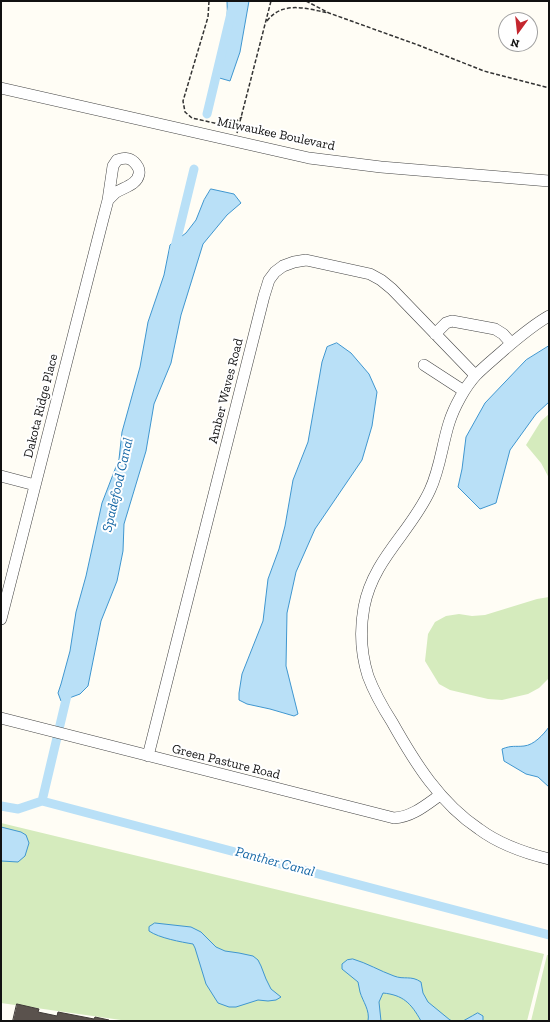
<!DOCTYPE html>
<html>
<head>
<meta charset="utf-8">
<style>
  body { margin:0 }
  #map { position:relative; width:550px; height:1022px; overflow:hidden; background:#fffdf5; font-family:"Zilla Slab",serif }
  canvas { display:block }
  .frame { position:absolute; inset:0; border:2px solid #111; pointer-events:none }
  .north { position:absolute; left:498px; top:12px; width:40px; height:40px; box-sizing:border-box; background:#fff; border:1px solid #a0a0a0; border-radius:50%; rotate:195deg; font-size:11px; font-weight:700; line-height:16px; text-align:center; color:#111 }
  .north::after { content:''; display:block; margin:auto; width:14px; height:18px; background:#c4262e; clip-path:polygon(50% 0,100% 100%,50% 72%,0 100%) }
</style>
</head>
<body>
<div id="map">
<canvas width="550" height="1022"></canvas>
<div class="frame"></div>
<div class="north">N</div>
</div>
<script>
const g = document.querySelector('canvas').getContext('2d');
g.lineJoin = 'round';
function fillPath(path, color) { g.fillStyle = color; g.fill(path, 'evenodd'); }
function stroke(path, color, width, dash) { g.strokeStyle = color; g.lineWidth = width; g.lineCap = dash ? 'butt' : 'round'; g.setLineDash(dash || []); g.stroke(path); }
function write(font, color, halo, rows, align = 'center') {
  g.font = font + ' "Zilla Slab",serif'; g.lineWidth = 4; g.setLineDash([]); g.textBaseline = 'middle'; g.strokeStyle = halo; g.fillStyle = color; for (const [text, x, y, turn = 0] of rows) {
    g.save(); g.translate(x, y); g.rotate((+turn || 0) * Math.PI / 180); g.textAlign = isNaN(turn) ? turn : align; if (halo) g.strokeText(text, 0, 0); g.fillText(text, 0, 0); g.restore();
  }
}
fillPath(new Path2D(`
  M 549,414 L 549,478 L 541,463 L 526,445 L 541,421 Z
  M 549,597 L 549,678 L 539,688 L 528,694 L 502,700 L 488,699 L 450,690 L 439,684 L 425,661 L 428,634 L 435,622 L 446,616 L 459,614 L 472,616 L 485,615 L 537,599 Z
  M 1,823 L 544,954 L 527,1021 L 128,1021 L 1,1003 Z
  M 547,955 L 549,955 L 549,1021 L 531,1021 Z`), '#d5ebbd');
const water = new Path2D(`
  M 227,1 L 249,1 L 240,52 L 230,81 L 216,77 C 222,52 229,27 227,1 Z
  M 211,189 L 234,194 L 241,203 L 227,215 L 203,244 L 181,315 L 171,363 L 154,404 L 146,451 L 124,524 L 123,551 L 117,581 L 101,621 L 88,686 L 80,694 L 61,701 L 58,693 L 61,684 L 70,651 L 76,612 L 86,576 L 102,503 L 119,459 L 122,432 L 140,367 L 148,322 L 164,275 L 170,245 L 186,233 L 196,220 L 204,200 Z
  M 337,343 L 351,353 L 369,374 L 377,392 L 372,426 L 362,460 L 315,529 L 296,572 L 287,613 L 286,666 L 298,714 L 294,716 L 270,709 L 247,704 L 239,700 L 239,693 L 242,674 L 263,621 L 268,579 L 279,549 L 285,526 L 293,480 L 308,442 L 322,362 L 327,347 Z
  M 549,346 L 549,402 L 536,414 L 510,450 L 496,503 L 480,509 L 458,487 L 462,469 L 466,437 L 485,403 L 526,360 Z
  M 549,727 L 549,787 L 538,777 L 526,774 L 504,761 L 502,749 C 512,745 515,747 524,746 C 534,745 543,735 549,727 Z
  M 1,827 L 21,832 L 26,835 L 29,843 L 25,856 L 18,862 L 1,861 Z
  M 155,923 L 191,927 L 201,932 L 216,947 L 225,951 L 239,953 L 253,956 L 258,960 L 261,966 L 266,979 L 271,989 L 281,997 L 276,1000 L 268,1001 L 258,1000 L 236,1007 L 229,1007 L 218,1003 L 206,984 L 195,948 L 193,944 C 181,942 159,938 149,931 L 149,927 Z
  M 353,959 C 367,963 380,971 394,976 C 404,980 411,975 421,982 L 423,993 L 428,1002 L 450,1020 L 453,1021 L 421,1021 C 411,1003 403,995 383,993 L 379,1002 L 381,1021 L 368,1021 C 370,1010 363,1002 360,992 C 359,989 359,985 358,982 L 342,969 L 342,964 L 347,960 Z
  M 478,1013 L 483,1016 L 483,1021 L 463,1021 L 472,1016 Z`);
fillPath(water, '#b9e0f7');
stroke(water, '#3f96cf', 1);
stroke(new Path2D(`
  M 207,114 L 234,1
  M 174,251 L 194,169
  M 42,801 L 69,687
  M 1,806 L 18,809 L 42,801 L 549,935`), '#b9e0f7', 9);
const building = new Path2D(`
  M 17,1004 L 39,1009 L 38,1012 L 57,1016 L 58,1012 L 94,1019 L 95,1017 L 109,1020 L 108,1021 L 13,1021 Z`);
fillPath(building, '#5a524d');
stroke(building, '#3f3936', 1);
const minor = new Path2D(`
  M 1,88 L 309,158 L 381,167 L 549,181
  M 549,316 C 533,325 519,337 505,349 C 495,358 485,366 476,375 C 465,387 454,407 449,423 C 442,445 440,469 430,490 C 411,532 373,559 364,607 C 360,629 361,654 368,676 C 374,692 383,708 392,722 C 415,763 440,803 479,829 C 499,844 525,853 549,859
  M 435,334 L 446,323 L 452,321 L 495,329 L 503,334 L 511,343
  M 424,365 L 464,391
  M 1,476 L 35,485
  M 1,619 L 103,219 L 108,200 L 113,166 L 117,160 C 124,158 129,157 134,162 C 138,166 140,169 139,174 C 137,185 124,187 115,193 C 113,195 111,197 108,200
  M 1,718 L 394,818 C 412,817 426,805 440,795
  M 148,756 L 264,296 L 269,280 L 275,272 L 283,266 L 294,262 L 306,260 L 370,274 L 381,280 L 392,289 L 475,375`);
stroke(minor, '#444', 12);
stroke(new Path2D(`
  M 209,1 L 208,17 L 183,101 L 185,112 L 192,118 L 223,125 L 235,122 L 242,117
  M 306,1 L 329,13 L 418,45 L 484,71 L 549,88
  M 267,21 C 282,1 306,8 328,13
  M 237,133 L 271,1`), '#333', 1.5, [4, 2]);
stroke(minor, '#fff', 11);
write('13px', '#111', '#fff', [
  ["Milwaukee Boulevard",276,134,12],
  ["Amber Waves Road",226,391,-76],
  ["Dakota Ridge Place",41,406,-76],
  ["Green Pasture Road",226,762,14]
]);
write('italic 14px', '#1768a6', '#fff', [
  ["Spadefood Canal",118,485,-77],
  ["Panther Canal",275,862,15]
]);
</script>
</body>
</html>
